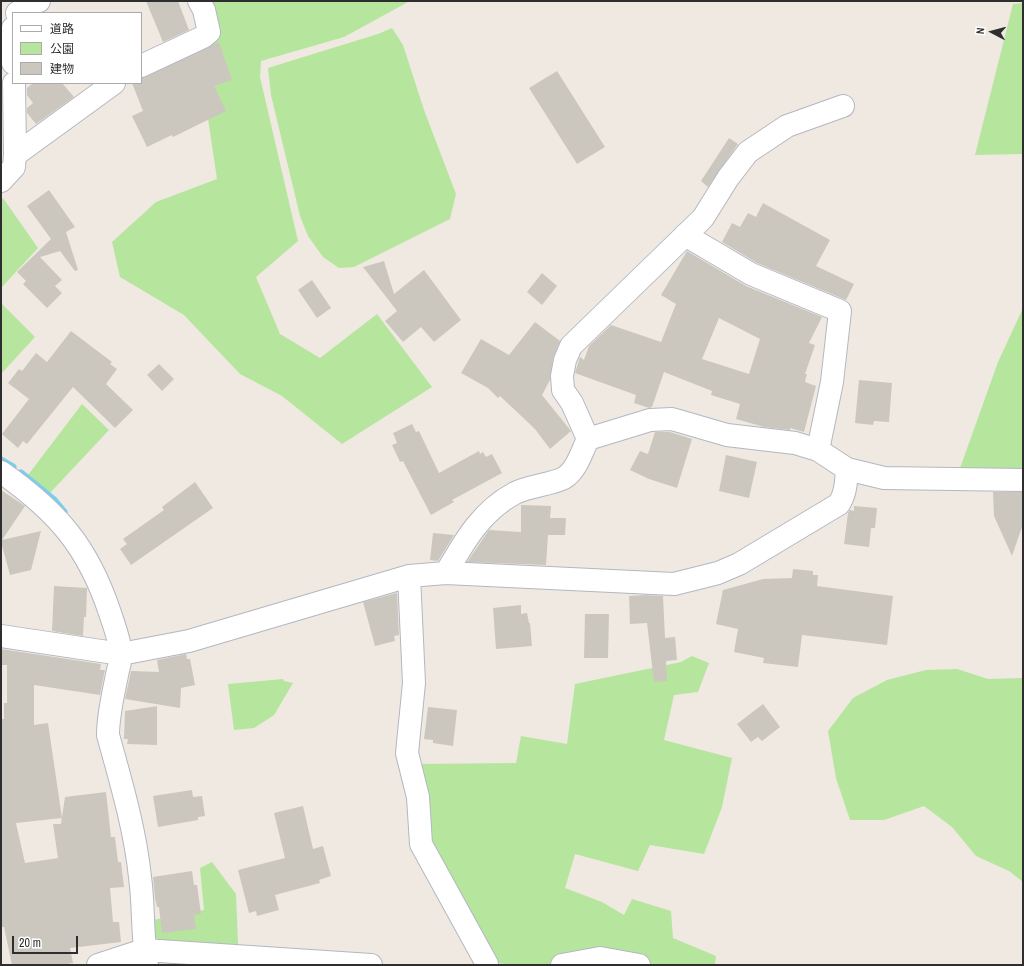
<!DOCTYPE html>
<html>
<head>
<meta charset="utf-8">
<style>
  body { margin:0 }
  #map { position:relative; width:1024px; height:966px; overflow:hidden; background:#efe9e1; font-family:"Archivo Narrow","Noto Sans JP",sans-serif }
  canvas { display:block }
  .frame { position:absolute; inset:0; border:2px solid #2e2e2e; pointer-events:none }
  .legend { position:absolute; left:12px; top:12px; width:130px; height:72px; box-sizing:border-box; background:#fff; border:1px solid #ababab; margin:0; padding:5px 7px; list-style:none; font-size:12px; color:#2e2e2e }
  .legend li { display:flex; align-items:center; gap:8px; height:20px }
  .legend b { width:20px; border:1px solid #ababab }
  .north { position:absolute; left:972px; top:12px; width:40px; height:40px; -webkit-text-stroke:3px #fff; paint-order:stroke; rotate:276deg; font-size:11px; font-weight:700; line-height:16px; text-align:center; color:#2e2e2e }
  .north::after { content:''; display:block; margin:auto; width:14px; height:18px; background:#2e2e2e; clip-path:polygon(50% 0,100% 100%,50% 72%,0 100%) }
  .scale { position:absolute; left:12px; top:936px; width:66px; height:18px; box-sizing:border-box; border:2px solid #2e2e2e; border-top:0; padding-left:5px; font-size:12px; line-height:14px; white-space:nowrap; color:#2e2e2e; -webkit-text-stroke:3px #fff; paint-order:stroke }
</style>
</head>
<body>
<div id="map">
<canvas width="1024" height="966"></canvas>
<div class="frame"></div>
<ul class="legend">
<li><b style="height:5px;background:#fff"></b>道路</li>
<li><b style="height:11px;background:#b6e59e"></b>公園</li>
<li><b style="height:11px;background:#cbc7bf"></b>建物</li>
</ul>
<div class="north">N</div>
<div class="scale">20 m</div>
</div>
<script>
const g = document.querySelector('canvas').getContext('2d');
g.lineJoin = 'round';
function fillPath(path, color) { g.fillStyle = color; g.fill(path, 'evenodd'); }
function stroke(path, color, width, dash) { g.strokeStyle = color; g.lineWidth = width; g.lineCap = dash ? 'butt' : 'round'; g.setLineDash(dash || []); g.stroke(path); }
fillPath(new Path2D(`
  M 209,1 L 410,1 L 344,37 L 261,61 L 260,77 L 298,241 L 256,277 L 280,334 L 320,358 L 377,314 L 432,387 L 342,444 L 282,396 L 240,374 L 184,315 L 120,277 L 112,242 L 156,202 L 217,179 L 202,78 Z
  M 1023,3 L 1023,154 L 975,155 L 1013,4 Z
  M 392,28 L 403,45 L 424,110 L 456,194 L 450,219 L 354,267 L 339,268 L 323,257 L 308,236 L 300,216 L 271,95 L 268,68 L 378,34 Z
  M 3,198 L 38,248 L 1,288 L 1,200 Z
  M 1,303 L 35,337 L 1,374 Z
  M 1023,308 L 1023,471 L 959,471 L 998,362 Z
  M 82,404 L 109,430 L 49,494 L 28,475 Z
  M 692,656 L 709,663 L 698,692 L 674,695 L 664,740 L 732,758 L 722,807 L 704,854 L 650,845 L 638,871 L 575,854 L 565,888 L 602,902 L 624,915 L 632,899 L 671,911 L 673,938 L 716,956 L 715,965 L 513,965 L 489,962 L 426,855 L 418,764 L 516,763 L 521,736 L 567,744 L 575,684 L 681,662 Z
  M 957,669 L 988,679 L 1023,678 L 1023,882 L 1009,871 L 976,856 L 952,827 L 924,806 L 884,820 L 850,820 L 836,778 L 828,731 L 853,698 L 887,680 L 926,670 Z
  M 283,679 L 284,681 L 293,683 L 274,715 L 254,728 L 234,730 L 228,684 Z
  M 212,862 L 236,894 L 238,945 L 159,943 L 155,937 L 153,920 L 204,910 L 200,868 Z`), '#b6e59e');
stroke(new Path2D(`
  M 1,460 L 13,467
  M 21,473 L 54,500 L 64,512`), '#75cff0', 7);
fillPath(new Path2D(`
  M 146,1 L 178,1 L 189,30 L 163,42 Z
  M 219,42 L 232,80 L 214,86 L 226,111 L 173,137 L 172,135 L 147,147 L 132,116 L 143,111 L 132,83 L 141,83 L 141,78 Z
  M 557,71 L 605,147 L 577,164 L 529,88 Z
  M 33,83 L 62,83 L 74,97 L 36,124 L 27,113 L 27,108 L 33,103 L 27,95 L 27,88 Z
  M 729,138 L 738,144 L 708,187 L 701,181 Z
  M 49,190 L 75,227 L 66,232 L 78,270 L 75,271 L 60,251 L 40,257 L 62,280 L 55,286 L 62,293 L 47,308 L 23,284 L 26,281 L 17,272 L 51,239 L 27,206 Z
  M 763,203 L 830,240 L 816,266 L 854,284 L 846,300 L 757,263 L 722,242 L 732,223 L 740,227 L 748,213 L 756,217 Z
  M 687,251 L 746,286 L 822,317 L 809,343 L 815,345 L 805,374 L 807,374 L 805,382 L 816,386 L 804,432 L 790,428 L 790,430 L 764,427 L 736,419 L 740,404 L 711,395 L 712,391 L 664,372 L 652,407 L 649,408 L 634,403 L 636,395 L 575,373 L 580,357 L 584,360 L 589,346 L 611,325 L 661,342 L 676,304 L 661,295 ZM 719,318 L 760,339 L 749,374 L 702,359 Z
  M 384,261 L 394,294 L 424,270 L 461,320 L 434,342 L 421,327 L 403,342 L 385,321 L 397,311 L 363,267 Z
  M 542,273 L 557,286 L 542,305 L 527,292 Z
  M 312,280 L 331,308 L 317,318 L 298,290 Z
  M 535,322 L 560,341 L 553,358 L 550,380 L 542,395 L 571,431 L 550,449 L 535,429 L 500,396 L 498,398 L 488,388 L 461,373 L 481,339 L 509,355 Z
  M 71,331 L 112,362 L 110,364 L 117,369 L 106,384 L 133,410 L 115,428 L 73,387 L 27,444 L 23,441 L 18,448 L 2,434 L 29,399 L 8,383 L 19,369 L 22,371 L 36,353 L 47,362 Z
  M 159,364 L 174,379 L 162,391 L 147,375 Z
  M 859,380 L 892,383 L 889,422 L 874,421 L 873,425 L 855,423 Z
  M 412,424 L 416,432 L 419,431 L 439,473 L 479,451 L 480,454 L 483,452 L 486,457 L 492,454 L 502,473 L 452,500 L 454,502 L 431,515 L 406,467 L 403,461 L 400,462 L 392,445 L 397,443 L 393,433 Z
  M 655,432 L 670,432 L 692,439 L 677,488 L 649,479 L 630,470 L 640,451 L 648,454 Z
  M 726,455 L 757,462 L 749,498 L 719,491 Z
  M 195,482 L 213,508 L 131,565 L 120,549 L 127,544 L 123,539 L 164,510 L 162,507 Z
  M 1,490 L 25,506 L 2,540 L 41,531 L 31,570 L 10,575 L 1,542 Z
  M 993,492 L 1023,492 L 1023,524 L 1012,556 L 994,516 Z
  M 521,505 L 551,506 L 550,518 L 566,518 L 565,535 L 548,535 L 546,565 L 467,562 L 489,530 L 521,532 Z
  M 854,506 L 877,508 L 875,528 L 871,528 L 869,547 L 844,544 L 848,513 L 850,510 L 854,511 Z
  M 433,533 L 454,535 L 438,561 L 430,560 Z
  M 793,569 L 813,571 L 813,575 L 818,575 L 817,586 L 893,596 L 887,645 L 802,635 L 798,667 L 763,663 L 764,658 L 734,652 L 738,629 L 716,624 L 723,590 L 763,579 L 792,578 Z
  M 54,586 L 87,588 L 86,617 L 84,617 L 83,636 L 52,631 Z
  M 397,593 L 399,635 L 394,636 L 395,641 L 375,646 L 363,602 Z
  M 645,595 L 663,596 L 665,638 L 675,637 L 677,660 L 666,661 L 667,681 L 654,682 L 647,623 L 630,624 L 629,596 Z
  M 521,605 L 521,614 L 527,613 L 529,623 L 530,623 L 532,646 L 496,649 L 493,608 Z
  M 585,614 L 609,614 L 608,658 L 584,658 Z
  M 1,649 L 101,664 L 100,670 L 105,670 L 100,695 L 34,685 L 34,725 L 48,723 L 62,818 L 16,823 L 25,863 L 58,858 L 53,824 L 61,824 L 65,797 L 106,792 L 111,837 L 115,837 L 118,862 L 121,862 L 124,887 L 110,888 L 113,922 L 119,922 L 121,942 L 70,948 L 73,963 L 61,965 L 12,965 L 4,927 L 1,927 L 1,719 L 4,719 L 4,703 L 7,703 L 7,665 L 1,665 Z
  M 186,654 L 187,659 L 190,659 L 195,685 L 181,688 L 180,708 L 125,699 L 131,671 L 159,672 L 157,660 Z
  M 763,704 L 780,727 L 762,741 L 758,737 L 751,742 L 737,724 Z
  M 157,706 L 157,745 L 127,744 L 128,739 L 124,739 L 125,711 Z
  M 428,707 L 457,710 L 453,746 L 433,743 L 433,740 L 424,739 Z
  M 192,790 L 193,797 L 202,796 L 205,816 L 198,817 L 198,820 L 158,827 L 153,796 Z
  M 303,806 L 313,849 L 323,846 L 331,876 L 319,880 L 320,883 L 275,895 L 279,910 L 257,916 L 256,911 L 249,913 L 238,870 L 285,858 L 274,813 Z
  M 192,871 L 194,885 L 197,885 L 201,914 L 194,915 L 196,929 L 162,933 L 159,907 L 157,907 L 155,899 L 153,877 Z`), '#cbc7bf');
const minor = new Path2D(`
  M 17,13 L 29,4 L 39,1
  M 13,28 L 13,63
  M 141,66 L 203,37 L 209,32 L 204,10 L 199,1
  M 15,155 L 114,83
  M 1,181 L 14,167 L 15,155 L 14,83
  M 685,235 L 751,274 L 840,311 L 832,382 L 818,450
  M 588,439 L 572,403 L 563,390 L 562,376 L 565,360 L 571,346 L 703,218 L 728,178 L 748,152 L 787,126 L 843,106
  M 1,472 C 58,512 88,547 110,613 C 114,625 120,641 121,654 C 121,661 118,669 117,675 C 113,695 108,715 108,735 C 121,782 135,829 140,877 C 144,906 142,936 147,965
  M 446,573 C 464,542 481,511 515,493 C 529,486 553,484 564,478 C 577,470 582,451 588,439 L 650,420 L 672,419 L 727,435 L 795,443 L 818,450 L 847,469 L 884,478 L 1023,480
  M 409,576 L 414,683 L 407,753 L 418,797 L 421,844 L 487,964
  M 1,636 L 121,654 L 189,641 L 409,576 L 446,573 L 674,584 L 718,573 L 739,564 L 839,504 C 846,493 846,482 847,469
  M 98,965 L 144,950 L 371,965
  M 562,965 L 600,958 L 639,965`);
stroke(minor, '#b4b7c1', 24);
stroke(minor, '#fff', 22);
</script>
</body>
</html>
